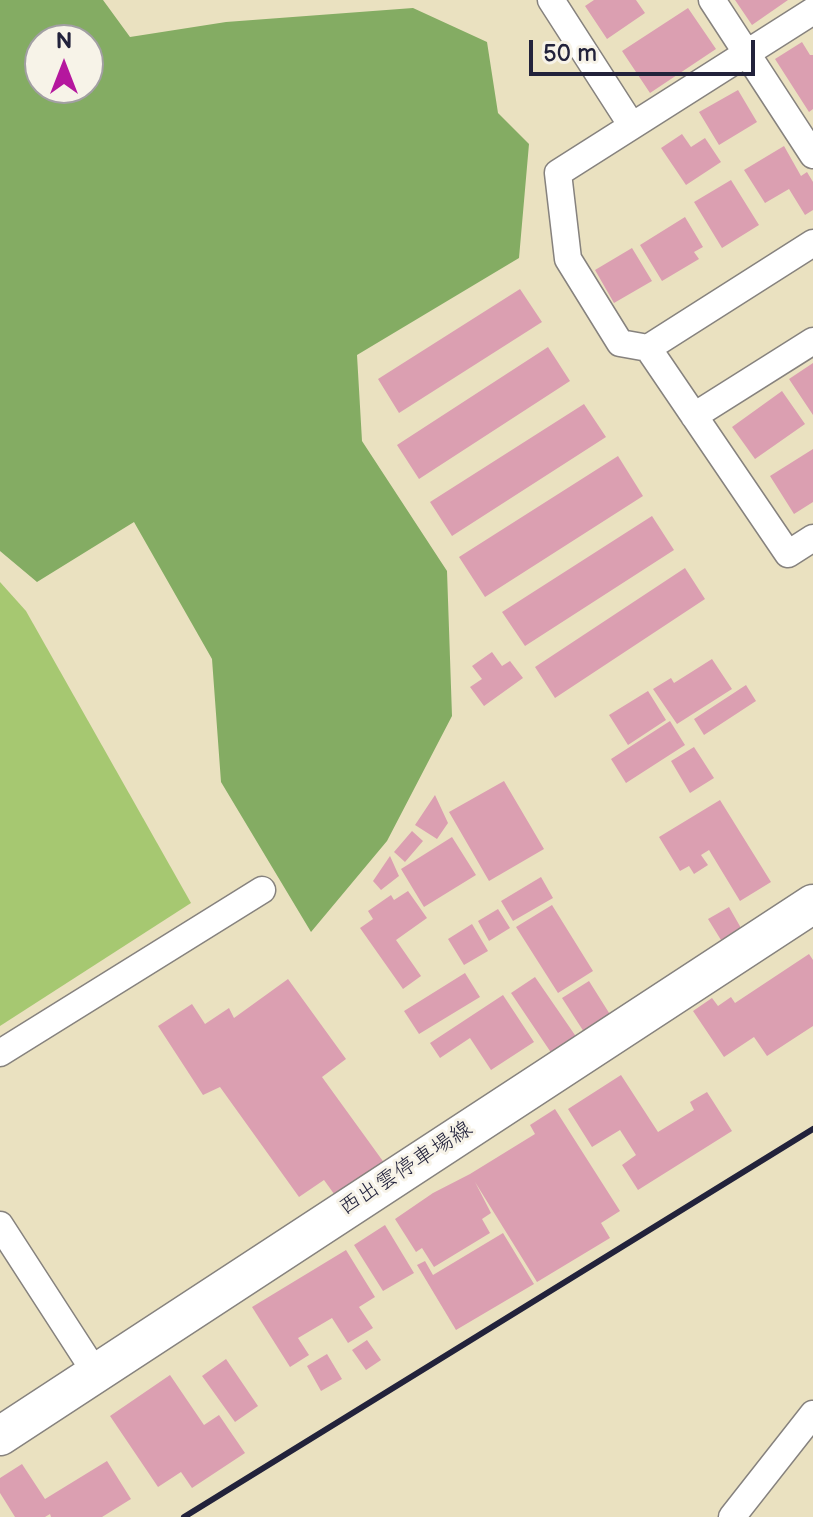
<!DOCTYPE html>
<html>
<head>
<meta charset="utf-8">
<style>
  body { margin:0 }
  #map { position:relative; width:813px; height:1517px; overflow:hidden; background:#eae1c0; font-family:"Balsamiq Sans",sans-serif }
  canvas { display:block }
  .north { position:absolute; left:24px; top:24px; width:80px; height:80px; box-sizing:border-box; background:#f7f3e8; border:2px solid #a29fa3; border-radius:50%; rotate:0deg; font-size:22px; font-weight:700; line-height:32px; text-align:center; color:#22223b }
  .north::after { content:''; display:block; margin:auto; width:28px; height:36px; background:#b5179e; clip-path:polygon(50% 0,100% 100%,50% 72%,0 100%) }
  .scale { position:absolute; left:529px; top:40px; width:226px; height:36px; box-sizing:border-box; border:4px solid #22223b; border-top:0; padding-left:10px; font-size:24px; line-height:28px; white-space:nowrap; color:#22223b; -webkit-text-stroke:6px #f7f3e8; paint-order:stroke }
</style>
</head>
<body>
<div id="map">
<canvas width="813" height="1517"></canvas>
<div class="north">N</div>
<div class="scale">50 m</div>
</div>
<script>
const g = document.querySelector('canvas').getContext('2d');
g.lineJoin = 'round';
function fillPath(path, color) { g.fillStyle = color; g.fill(path, 'evenodd'); }
function stroke(path, color, width, dash) { g.strokeStyle = color; g.lineWidth = width; g.lineCap = dash ? 'butt' : 'round'; g.setLineDash(dash || []); g.stroke(path); }
function write(font, color, halo, rows, align = 'center') {
  g.font = font + ' "Balsamiq Sans","Klee One",sans-serif'; g.lineWidth = 6; g.setLineDash([]); g.textBaseline = 'middle'; g.strokeStyle = halo; g.fillStyle = color; for (const [text, x, y, turn = 0] of rows) {
    g.save(); g.translate(x, y); g.rotate((+turn || 0) * Math.PI / 180); g.textAlign = isNaN(turn) ? turn : align; if (halo) g.strokeText(text, 0, 0); g.fillText(text, 0, 0); g.restore();
  }
}
fillPath(new Path2D(`
  M 0,582 L 26,611 L 191,903 L 0,1026 Z`), '#a6c871');
fillPath(new Path2D(`
  M 0,0 L 103,0 L 130,37 L 226,22 L 413,8 L 487,42 L 498,113 L 529,144 L 519,258 L 357,355 L 362,441 L 447,571 L 452,716 L 387,841 L 311,932 L 221,782 L 212,659 L 134,522 L 37,582 L 0,551 ZM 40,40 L 88,40 L 88,88 L 40,88 Z`), '#84ac63');
fillPath(new Path2D(`
  M 594,0 L 636,0 L 645,13 L 607,39 L 585,6 Z
  M 735,0 L 788,0 L 752,25 Z
  M 688,8 L 716,49 L 650,93 L 622,51 Z
  M 802,42 L 810,55 L 813,55 L 813,109 L 809,112 L 775,59 Z
  M 738,90 L 757,122 L 719,145 L 699,112 Z
  M 682,134 L 691,147 L 705,138 L 721,162 L 686,185 L 661,148 Z
  M 784,146 L 801,176 L 807,172 L 813,182 L 813,210 L 805,215 L 789,189 L 765,203 L 744,170 Z
  M 731,180 L 759,225 L 722,248 L 694,202 Z
  M 685,217 L 703,247 L 694,252 L 699,259 L 662,281 L 640,245 Z
  M 632,248 L 652,281 L 614,303 L 595,270 Z
  M 520,289 L 542,322 L 399,413 L 378,379 Z
  M 548,347 L 570,381 L 419,479 L 397,445 Z
  M 813,363 L 813,415 L 789,379 Z
  M 782,391 L 805,424 L 755,459 L 732,427 Z
  M 584,404 L 606,437 L 452,536 L 430,502 Z
  M 813,449 L 813,502 L 794,514 L 770,476 Z
  M 618,456 L 643,496 L 485,597 L 459,557 Z
  M 652,516 L 674,550 L 525,646 L 502,612 Z
  M 685,568 L 705,599 L 555,698 L 535,667 Z
  M 492,652 L 502,666 L 510,661 L 523,678 L 484,706 L 470,687 L 482,679 L 472,666 Z
  M 712,659 L 732,689 L 677,724 L 653,689 L 671,678 L 674,683 Z
  M 746,685 L 756,701 L 704,735 L 694,719 Z
  M 648,691 L 666,720 L 628,745 L 609,715 Z
  M 670,721 L 685,745 L 626,783 L 611,759 Z
  M 694,747 L 714,778 L 690,793 L 671,761 Z
  M 504,781 L 544,849 L 489,881 L 449,812 Z
  M 435,795 L 448,823 L 437,839 L 415,825 Z
  M 720,800 L 771,882 L 740,901 L 709,850 L 701,855 L 708,865 L 694,874 L 689,866 L 680,871 L 659,837 Z
  M 412,831 L 423,841 L 405,862 L 394,852 Z
  M 452,837 L 476,875 L 424,907 L 401,869 Z
  M 390,856 L 399,876 L 381,890 L 373,881 Z
  M 541,877 L 553,898 L 513,921 L 501,901 Z
  M 408,891 L 427,918 L 396,940 L 421,976 L 403,989 L 360,928 L 373,919 L 368,911 L 391,895 L 394,900 Z
  M 552,905 L 593,971 L 558,993 L 516,927 Z
  M 729,907 L 741,928 L 721,940 L 708,919 Z
  M 498,909 L 510,928 L 489,941 L 478,921 Z
  M 472,924 L 488,951 L 464,965 L 448,939 Z
  M 809,954 L 813,960 L 813,1026 L 767,1056 L 754,1037 L 724,1057 L 693,1011 L 712,998 L 718,1006 L 731,997 L 735,1003 Z
  M 465,973 L 480,997 L 419,1034 L 404,1011 Z
  M 535,977 L 577,1038 L 552,1054 L 511,993 Z
  M 288,979 L 346,1059 L 322,1077 L 385,1164 L 337,1198 L 324,1180 L 299,1197 L 220,1087 L 203,1095 L 158,1026 L 192,1004 L 205,1024 L 229,1008 L 234,1018 Z
  M 589,981 L 611,1016 L 584,1032 L 562,998 Z
  M 503,995 L 534,1042 L 491,1070 L 470,1038 L 440,1058 L 430,1043 Z
  M 621,1075 L 658,1132 L 694,1110 L 690,1102 L 707,1092 L 732,1131 L 638,1190 L 622,1165 L 636,1155 L 620,1130 L 592,1147 L 568,1109 Z
  M 555,1109 L 620,1211 L 601,1223 L 610,1238 L 537,1282 L 475,1182 L 491,1213 L 482,1219 L 490,1233 L 434,1267 L 422,1248 L 416,1252 L 395,1219 L 433,1193 L 470,1174 L 535,1134 L 530,1125 Z
  M 385,1225 L 414,1273 L 383,1291 L 354,1245 Z
  M 503,1233 L 534,1284 L 456,1330 L 417,1265 L 425,1261 L 433,1275 Z
  M 346,1250 L 375,1297 L 359,1307 L 373,1328 L 348,1343 L 332,1318 L 298,1338 L 309,1355 L 290,1367 L 252,1307 Z
  M 367,1340 L 381,1360 L 366,1370 L 352,1350 Z
  M 327,1354 L 342,1379 L 321,1391 L 307,1366 Z
  M 226,1359 L 258,1406 L 235,1422 L 202,1376 Z
  M 170,1375 L 204,1425 L 219,1415 L 245,1453 L 192,1488 L 181,1472 L 158,1487 L 110,1416 Z
  M 107,1461 L 131,1499 L 102,1517 L 51,1517 L 50,1514 L 45,1517 L 15,1517 L 0,1493 L 0,1478 L 22,1464 L 45,1499 Z`), '#db9fb1');
const minor = new Path2D(`
  M 551,0 L 632,126
  M 712,0 L 813,155
  M 813,11 L 558,173 L 568,259 L 620,343 L 648,348 L 813,243
  M 648,348 L 788,554 L 813,538
  M 694,416 L 813,341
  M 0,1053 L 262,890
  M 0,1225 L 95,1372
  M 732,1517 L 813,1414`);
const secondary = new Path2D(`
  M 0,1436 L 813,904`);
stroke(minor, '#86827e', 29);
stroke(secondary, '#86827e', 41);
stroke(minor, '#fff', 26);
stroke(secondary, '#fff', 38);
stroke(new Path2D(`
  M 184,1517 L 813,1129`), '#22223b', 6);
write('22px', '#22223b', '#f7f3e8', [
  ["西出雲停車場線",406,1169,-33]
]);
</script>
</body>
</html>
